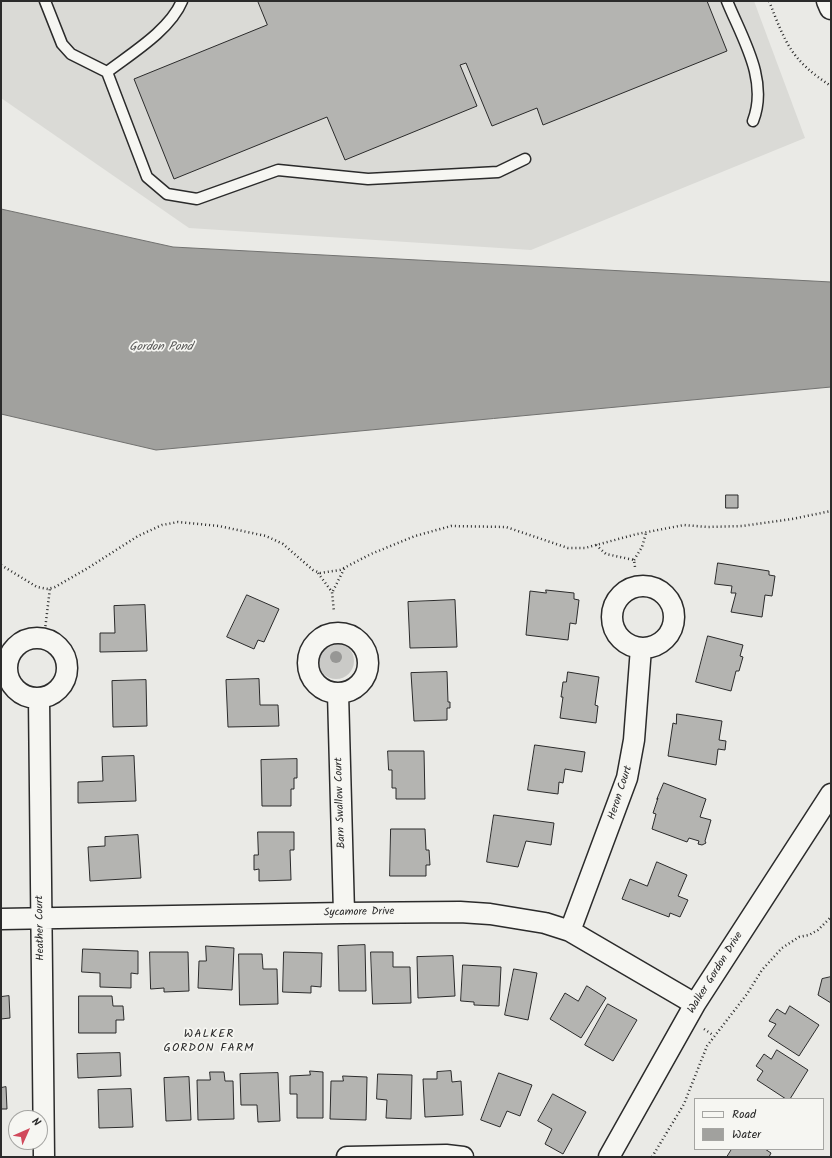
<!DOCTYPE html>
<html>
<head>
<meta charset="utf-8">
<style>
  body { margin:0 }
  #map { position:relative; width:832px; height:1158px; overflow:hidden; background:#eaeae6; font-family:Kalam,sans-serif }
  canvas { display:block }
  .frame { position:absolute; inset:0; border:2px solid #2b2b2b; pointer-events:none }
  .legend { position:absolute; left:694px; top:1098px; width:130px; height:52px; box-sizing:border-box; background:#f6f6f2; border:1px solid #a5a5a2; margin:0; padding:5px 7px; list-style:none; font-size:12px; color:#2b2b2b }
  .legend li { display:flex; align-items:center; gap:8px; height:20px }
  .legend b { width:20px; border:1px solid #a5a5a2 }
  .north { position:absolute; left:8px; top:1110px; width:40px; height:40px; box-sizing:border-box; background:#f6f6f2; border:1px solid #a5a5a2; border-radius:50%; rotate:45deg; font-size:11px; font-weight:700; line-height:16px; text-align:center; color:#2b2b2b }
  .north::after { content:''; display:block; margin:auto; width:14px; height:18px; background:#d1495b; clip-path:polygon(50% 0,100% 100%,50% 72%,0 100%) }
</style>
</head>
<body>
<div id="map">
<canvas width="832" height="1158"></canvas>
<div class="frame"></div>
<ul class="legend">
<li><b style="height:5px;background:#f6f6f2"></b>Road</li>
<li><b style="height:11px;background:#a1a19e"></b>Water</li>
</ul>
<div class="north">N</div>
</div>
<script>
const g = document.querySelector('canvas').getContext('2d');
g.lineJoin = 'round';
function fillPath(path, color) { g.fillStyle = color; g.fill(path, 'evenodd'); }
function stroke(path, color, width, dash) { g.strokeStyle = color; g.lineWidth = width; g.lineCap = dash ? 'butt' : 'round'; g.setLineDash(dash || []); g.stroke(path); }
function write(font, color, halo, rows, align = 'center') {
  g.font = font + ' Kalam,sans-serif'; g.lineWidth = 3.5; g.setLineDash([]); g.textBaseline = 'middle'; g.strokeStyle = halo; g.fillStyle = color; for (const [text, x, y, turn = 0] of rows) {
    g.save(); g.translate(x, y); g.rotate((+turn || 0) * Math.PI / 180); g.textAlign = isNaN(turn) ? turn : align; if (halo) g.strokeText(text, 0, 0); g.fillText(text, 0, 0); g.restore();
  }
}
fillPath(new Path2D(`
  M 1,1 L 754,1 L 805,138 L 531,250 L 189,228 L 1,98 Z`), '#dadad6');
fillPath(new Path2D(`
  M318 661a18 18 0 1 1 36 0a18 18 0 1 1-36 0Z`), '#cacac7');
const water = new Path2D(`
  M 1,209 L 173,247 L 831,282 L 831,387 L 156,450 L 1,414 Z`);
fillPath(water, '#a1a19e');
stroke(water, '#727270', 1);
const building = new Path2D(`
  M 258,1 L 707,1 L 727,51 L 543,125 L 537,108 L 492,126 L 466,63 L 460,65 L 477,106 L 345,160 L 327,117 L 174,179 L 134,79 L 267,25 Z
  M 726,495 L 738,495 L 738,508 L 726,508 Z
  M 718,563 L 769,571 L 769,575 L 775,576 L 772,596 L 765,595 L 762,617 L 731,612 L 736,593 L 731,593 L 732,586 L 715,584 Z
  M 546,590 L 574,593 L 574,599 L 579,600 L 576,624 L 570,623 L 568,640 L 526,635 L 530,591 L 546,593 Z
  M 247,595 L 279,609 L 264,642 L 258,640 L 254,649 L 227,637 Z
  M 455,600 L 457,647 L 410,648 L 408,602 Z
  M 145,605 L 147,651 L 100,652 L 100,633 L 115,633 L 114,606 Z
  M 708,636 L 743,645 L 740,656 L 743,657 L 739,671 L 736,671 L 731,691 L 696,682 Z
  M 447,672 L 448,702 L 450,702 L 450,708 L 447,708 L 447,720 L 414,721 L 411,673 Z
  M 568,672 L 599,677 L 595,705 L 598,706 L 596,723 L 560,718 L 563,697 L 561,697 L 563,682 L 566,682 Z
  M 259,679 L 260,705 L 278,705 L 279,726 L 228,727 L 226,680 Z
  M 146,680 L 147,726 L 113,727 L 112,681 Z
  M 677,714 L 722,721 L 719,740 L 726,741 L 725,750 L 718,749 L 716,765 L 668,756 L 673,723 L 676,724 Z
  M 535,745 L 585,752 L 582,772 L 565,769 L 563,783 L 559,782 L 558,794 L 528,790 Z
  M 388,751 L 424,751 L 425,799 L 396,799 L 396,788 L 392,788 L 392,770 L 389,770 Z
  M 134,756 L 136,801 L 78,803 L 78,782 L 103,781 L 102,757 Z
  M 297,759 L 297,778 L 294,778 L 294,789 L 291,789 L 291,806 L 262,806 L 261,760 Z
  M 664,783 L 706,799 L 700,817 L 711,820 L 705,841 L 706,843 L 702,845 L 698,844 L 699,841 L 689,838 L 687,842 L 652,829 L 656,814 L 653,813 L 658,798 L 657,799 Z
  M 494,815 L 554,823 L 551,845 L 526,841 L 518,867 L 487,862 Z
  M 391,829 L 425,829 L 426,850 L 429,850 L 430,865 L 426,865 L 426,876 L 390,876 Z
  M 258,832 L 294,832 L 294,850 L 290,850 L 291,880 L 259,881 L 259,869 L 254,870 L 254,855 L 258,855 Z
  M 138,835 L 141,878 L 90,881 L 88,847 L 105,846 L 105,837 Z
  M 657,862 L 687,875 L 678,896 L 688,900 L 680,917 L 670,913 L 669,917 L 622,899 L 630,879 L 647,886 Z
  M 365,945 L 366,991 L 339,991 L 338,946 Z
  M 206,946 L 234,948 L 232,990 L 198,988 L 199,961 L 206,961 Z
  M 83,949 L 138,951 L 138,974 L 131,973 L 131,988 L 100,987 L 100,973 L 82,972 Z
  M 150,952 L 188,952 L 189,991 L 164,992 L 164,988 L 151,989 Z
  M 284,952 L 322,953 L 321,987 L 311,986 L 311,993 L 283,992 Z
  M 371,952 L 393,952 L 393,967 L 410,967 L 411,1003 L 373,1004 Z
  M 239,954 L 262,954 L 263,969 L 277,969 L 278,1004 L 240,1005 Z
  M 453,956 L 455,996 L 418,998 L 417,957 Z
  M 463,965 L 501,967 L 499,1006 L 474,1005 L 474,1002 L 461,1001 Z
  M 514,969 L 537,973 L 528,1020 L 505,1015 Z
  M 831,977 L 831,1003 L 818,995 L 822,979 Z
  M 587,986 L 606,998 L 581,1038 L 550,1019 L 565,993 L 578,1001 Z
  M 9,996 L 10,1018 L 1,1019 L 1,997 Z
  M 79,996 L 112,996 L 113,1006 L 123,1006 L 124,1020 L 116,1020 L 116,1033 L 79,1033 Z
  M 608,1004 L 637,1020 L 613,1061 L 585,1045 Z
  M 790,1006 L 819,1025 L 799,1056 L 768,1036 L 776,1024 L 769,1021 L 777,1009 L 785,1014 Z
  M 777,1050 L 808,1070 L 790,1099 L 786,1099 L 757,1080 L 763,1071 L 756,1066 L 764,1054 L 771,1059 Z
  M 120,1053 L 121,1076 L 78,1078 L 77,1054 Z
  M 310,1071 L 323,1072 L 323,1118 L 297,1118 L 297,1094 L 290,1094 L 290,1076 L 310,1075 Z
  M 451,1071 L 452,1082 L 461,1081 L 463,1115 L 425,1117 L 423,1079 L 437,1079 L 437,1072 Z
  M 210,1072 L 224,1072 L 225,1081 L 233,1081 L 234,1119 L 198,1120 L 197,1080 L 210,1080 Z
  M 278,1073 L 280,1121 L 258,1122 L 257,1105 L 241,1105 L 240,1074 Z
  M 499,1073 L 532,1085 L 520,1116 L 507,1111 L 500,1127 L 481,1120 Z
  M 378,1074 L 412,1075 L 411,1119 L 386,1118 L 387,1100 L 377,1099 Z
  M 343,1076 L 367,1077 L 366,1120 L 330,1119 L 331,1081 L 343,1081 Z
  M 189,1077 L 191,1120 L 166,1121 L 164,1078 Z
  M 6,1087 L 7,1109 L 1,1109 L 1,1088 Z
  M 131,1089 L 133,1127 L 99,1128 L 98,1090 Z
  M 553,1094 L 586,1112 L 563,1154 L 545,1144 L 552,1129 L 538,1121 Z
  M 732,1149 L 765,1149 L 771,1153 L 769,1157 L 727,1157 Z`);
fillPath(building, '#b4b4b1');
stroke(building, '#2b2b2b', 1);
const lane = new Path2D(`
  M 45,1 L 62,44 L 71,54 L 107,72 L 147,177 L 167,194 L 197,199 L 278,170 L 368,179 L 498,172 L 525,159
  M 727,1 C 742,38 769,80 753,121
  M 107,72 C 132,53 170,30 182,1`);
const street = new Path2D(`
  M612 617a31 31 0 1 1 62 0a31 31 0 1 1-62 0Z
  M308 663a30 30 0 1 1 60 0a30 30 0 1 1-60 0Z
  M7 668a30 30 0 1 1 60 0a30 30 0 1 1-60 0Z
  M 338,693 L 344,913
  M 39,698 L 44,1157
  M 1,919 L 344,913 L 460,912 L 490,914 L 545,923 L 570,931 L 695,1004
  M 570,931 L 627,778 L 634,740 L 641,648
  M 347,1157 L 446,1155 L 463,1157
  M 609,1157 L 695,1004 L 831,794`);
const secondary = new Path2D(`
  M 828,1 L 831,8`);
stroke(lane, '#2b2b2b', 13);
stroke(street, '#2b2b2b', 23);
stroke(secondary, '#2b2b2b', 25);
stroke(new Path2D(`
  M 769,1 C 786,44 791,60 831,86
  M 596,545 L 606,554 L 634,560 L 635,567
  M 634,560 L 642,547 L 646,533
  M 1,565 L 37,587 L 48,589 L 55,587 L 88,568 L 138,536 L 162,525 L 178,522 L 219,526 L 266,536 L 283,544 L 313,570 L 320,573 L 340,570 L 371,554 L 415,536 L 451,526 L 506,527 L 568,548 L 585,548 L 637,534 L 684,525 L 708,527 L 742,526 L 792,519 L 831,511
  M 318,573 L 332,592 L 334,612
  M 333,591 L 345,567
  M 44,638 L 50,588
  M 704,1029 L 713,1035
  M 652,1157 L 684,1104 L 707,1046 L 747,994 L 762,970 L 782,948 L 799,937 L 809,935 L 818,930 L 831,917`), '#2b2b2b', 2.5, [1, 3]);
stroke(lane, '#f6f6f2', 10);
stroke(street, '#f6f6f2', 20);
stroke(secondary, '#f6f6f2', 22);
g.fillStyle = '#979795';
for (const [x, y] of [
  [336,657]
]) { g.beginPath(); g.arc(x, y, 6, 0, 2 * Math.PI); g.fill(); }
write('11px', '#2b2b2b', '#f6f6f2', [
  ["Heron Court",621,793,-72],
  ["Barn Swallow Court",341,803,-92],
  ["Sycamore Drive",359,913,-1],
  ["Heather Court",41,928,-91],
  ["Walker Gordon Drive",716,973,-58]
]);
write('italic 12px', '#545453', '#f6f6f2', [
  ["Gordon Pond",161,348]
]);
g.letterSpacing = '1px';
write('12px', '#2b2b2b', '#f6f6f2', [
  ["WALKER",209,1035],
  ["GORDON FARM",209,1049]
]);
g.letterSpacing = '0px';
</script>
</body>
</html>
